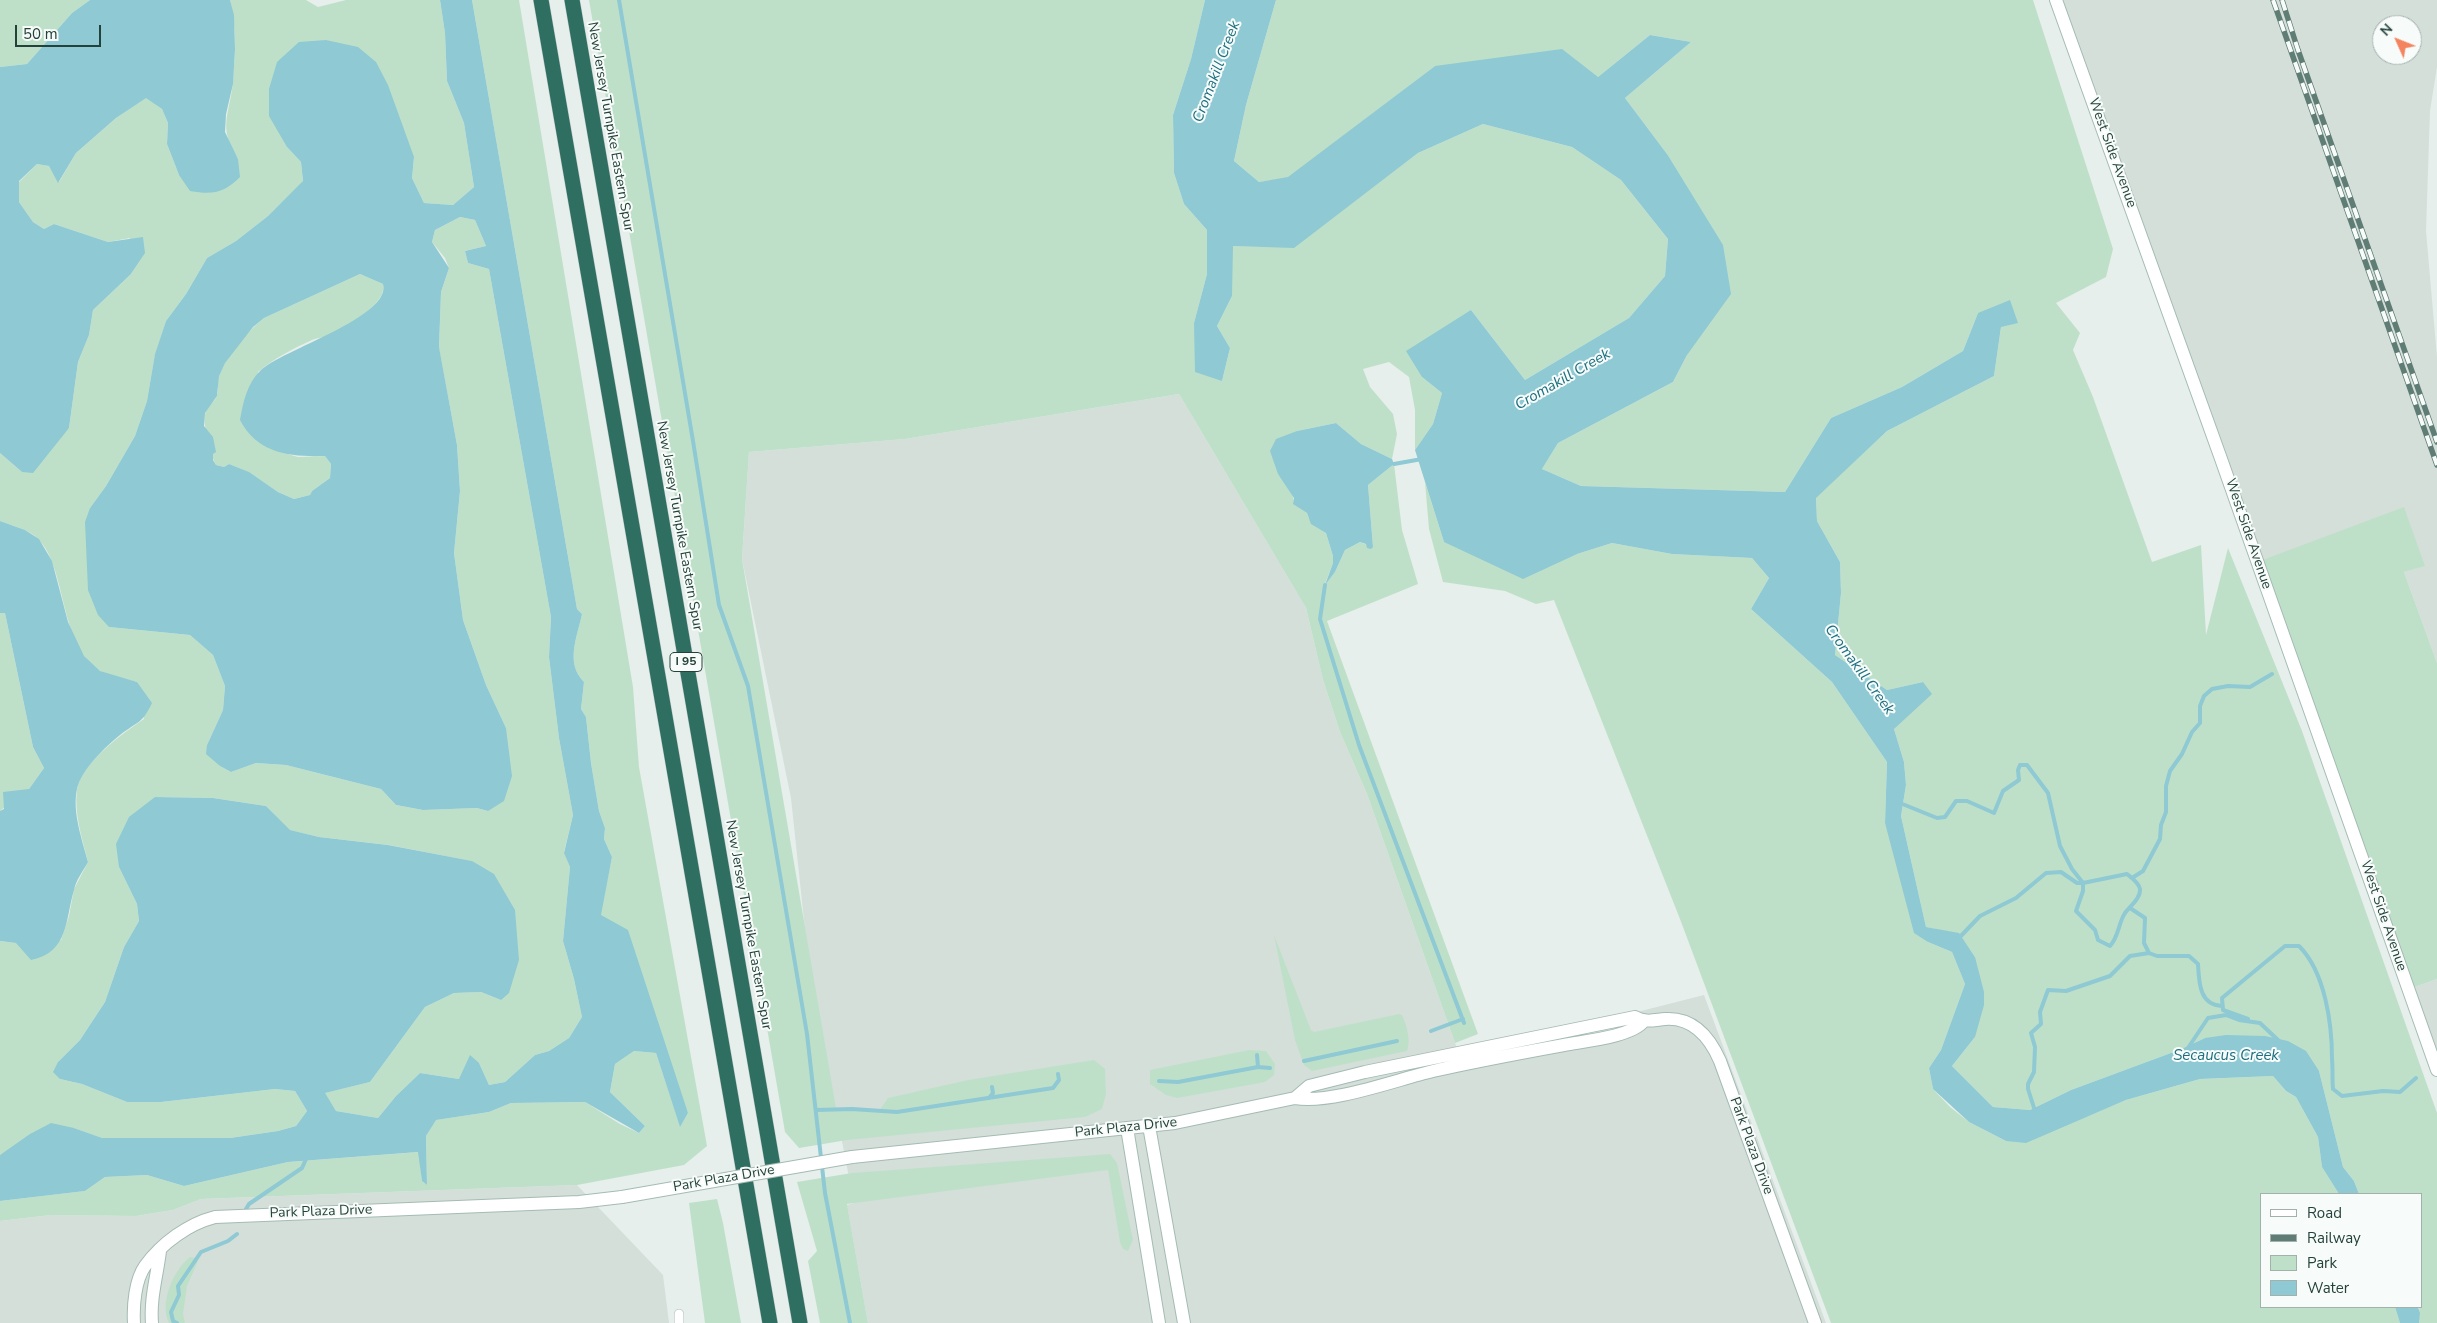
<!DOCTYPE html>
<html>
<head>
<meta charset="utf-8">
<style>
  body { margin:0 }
  #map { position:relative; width:2437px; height:1323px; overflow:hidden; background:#e6efeb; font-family:"Nunito Sans",sans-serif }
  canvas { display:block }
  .legend { position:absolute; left:2260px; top:1193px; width:162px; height:115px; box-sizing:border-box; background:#f7fbf9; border:1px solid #a3b1ad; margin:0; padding:6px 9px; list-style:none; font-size:15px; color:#24423a }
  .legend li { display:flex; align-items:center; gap:10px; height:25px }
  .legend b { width:25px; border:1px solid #a3b1ad }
  .north { position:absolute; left:2372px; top:15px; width:50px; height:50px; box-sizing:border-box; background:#f7fbf9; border:1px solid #a3b1ad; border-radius:50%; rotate:314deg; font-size:14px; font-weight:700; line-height:20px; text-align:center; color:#24423a }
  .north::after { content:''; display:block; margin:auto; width:18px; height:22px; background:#f4845f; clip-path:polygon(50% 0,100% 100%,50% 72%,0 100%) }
  .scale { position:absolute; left:15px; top:25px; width:86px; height:22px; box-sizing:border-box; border:2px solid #24423a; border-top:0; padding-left:6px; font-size:15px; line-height:18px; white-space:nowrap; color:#24423a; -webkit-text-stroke:4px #f7fbf9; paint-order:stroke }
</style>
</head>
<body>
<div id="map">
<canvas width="2437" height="1323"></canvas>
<ul class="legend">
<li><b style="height:6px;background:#fff"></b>Road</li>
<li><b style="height:6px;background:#5f7d75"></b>Railway</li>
<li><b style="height:14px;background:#bfe0c8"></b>Park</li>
<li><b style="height:14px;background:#8ec9d4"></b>Water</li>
</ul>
<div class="north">N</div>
<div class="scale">50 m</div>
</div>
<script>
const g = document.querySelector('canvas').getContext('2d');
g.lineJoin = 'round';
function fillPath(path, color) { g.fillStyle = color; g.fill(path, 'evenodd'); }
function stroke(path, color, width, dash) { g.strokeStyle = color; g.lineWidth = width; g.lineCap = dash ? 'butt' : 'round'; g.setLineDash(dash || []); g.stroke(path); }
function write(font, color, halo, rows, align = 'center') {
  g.font = font + ' "Nunito Sans",sans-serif'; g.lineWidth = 4; g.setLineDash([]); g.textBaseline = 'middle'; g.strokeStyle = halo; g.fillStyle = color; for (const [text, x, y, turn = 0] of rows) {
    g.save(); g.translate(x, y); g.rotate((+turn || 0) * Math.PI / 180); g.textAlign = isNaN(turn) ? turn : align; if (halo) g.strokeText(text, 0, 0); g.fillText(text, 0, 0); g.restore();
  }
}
fillPath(new Path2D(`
  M 2058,0 L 2437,0 L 2437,67 L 2430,111 L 2426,231 L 2437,357 L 2437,663 L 2404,572 L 2425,565 L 2257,562 ZM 2382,25 L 2412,25 L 2412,55 L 2382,55 Z
  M 1179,394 L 1306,608 L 1323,680 L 1340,732 L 1367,794 L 1460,1057 L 1704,995 L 1826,1323 L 868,1323 L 847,1205 L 854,1203 L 810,977 L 791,798 L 742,559 L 749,452 L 905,439 Z
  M 2437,979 L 2437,1068 L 2409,989 Z
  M 577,1185 L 663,1275 L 669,1323 L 0,1323 L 0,1221 L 51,1215 L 136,1216 L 173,1210 L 201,1199 Z`), '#d4dfda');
fillPath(new Path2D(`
  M 0,0 L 90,0 L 72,13 L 27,64 L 0,67 Z
  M 230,0 L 306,0 L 318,7 L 346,0 L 440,0 L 445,33 L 447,81 L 464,123 L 474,187 L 453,205 L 424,203 L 412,178 L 414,157 L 287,147 L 301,162 L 303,182 L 268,216 L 236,241 L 207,258 L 186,294 L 166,321 L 155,355 L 147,401 L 135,436 L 106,486 L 90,508 L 109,627 L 190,635 L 213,655 L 225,686 L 223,710 L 207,745 L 220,766 L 231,772 L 256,763 L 286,765 L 381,789 L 396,805 L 423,810 L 477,808 L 488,811 L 506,728 L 486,685 L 463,620 L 454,553 L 460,491 L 457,445 L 439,348 L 441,292 L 449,268 L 445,258 L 432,242 L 435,230 L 460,217 L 475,220 L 486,246 L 465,251 L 468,263 L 489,269 L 551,617 L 549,657 L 559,738 L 573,815 L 564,852 L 570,867 L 563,941 L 574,979 L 582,1017 L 569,1038 L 549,1051 L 535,1055 L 505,1082 L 489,1085 L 479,1063 L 459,1079 L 420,1073 L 396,1096 L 378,1118 L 336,1111 L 324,1093 L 370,1082 L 425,1007 L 454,993 L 481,992 L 501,1000 L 471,861 L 389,845 L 319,837 L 289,830 L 266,806 L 213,798 L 155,797 L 119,867 L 137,904 L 139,921 L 124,947 L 105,1002 L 80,1040 L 58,1062 L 60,1079 L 82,1084 L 127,1102 L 161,1102 L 275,1089 L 295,1091 L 307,1111 L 296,1126 L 278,1131 L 230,1138 L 101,1138 L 74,1128 L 12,1148 L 0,1155 L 0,941 L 16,943 L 61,940 L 69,916 L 74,889 L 88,862 C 82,838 74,814 77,790 C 81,763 123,733 144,719 L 137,682 C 126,679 111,677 100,671 C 59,648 67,566 38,539 C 29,529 12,526 0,521 L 0,453 L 22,472 L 69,428 L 78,362 L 89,335 L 93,310 L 130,275 L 130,238 L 108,242 L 54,224 L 44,229 L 33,222 L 19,202 L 19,182 L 37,164 L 49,166 L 59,182 L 76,153 L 116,118 L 146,97 L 162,109 L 168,123 L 167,144 L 179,175 L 238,159 C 217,126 230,115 233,81 C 235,54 237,27 230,0 Z
  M 472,0 L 519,0 L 633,687 L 639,767 L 707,1146 L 684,1165 L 577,1185 L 201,1199 L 173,1210 L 136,1216 L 51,1215 L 0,1221 L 0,1201 L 85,1191 L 105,1177 L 147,1175 L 184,1186 L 288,1162 L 419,1152 L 422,1181 L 427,1185 L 426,1136 L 435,1120 L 489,1112 L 511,1103 L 585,1102 L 620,1124 L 639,1133 L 645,1126 L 610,1092 L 615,1064 L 634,1051 L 656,1053 L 680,1126 L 688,1113 L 600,915 L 612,857 L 604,839 L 605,828 L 599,811 L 591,763 L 586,717 L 581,709 L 584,682 C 565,663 577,638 582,614 L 577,609 Z
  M 589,0 L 1205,0 L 1191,59 L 1173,115 L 1174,173 L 1184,204 L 1207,230 L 1207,274 L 1194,323 L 1222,381 L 1230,348 L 1217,326 L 1232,296 L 1232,246 L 1294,247 L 1418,153 L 1483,124 L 1572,147 L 1621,180 L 1668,239 L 1665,276 L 1629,318 L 1525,380 L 1471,310 L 1422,377 L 1442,393 L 1433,424 L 1415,450 L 1415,410 L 1409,377 L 1389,362 L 1363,369 L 1370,387 L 1393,414 L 1397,434 L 1392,459 L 1361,444 L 1336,423 L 1297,431 L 1278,474 C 1286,482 1294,492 1294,504 L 1307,513 C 1310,524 1318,527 1326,533 L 1333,556 L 1333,563 L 1325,584 L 1335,572 L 1345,550 L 1360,542 L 1373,547 L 1368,485 L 1394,464 L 1402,530 L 1418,584 L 1327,621 L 1478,1034 L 1455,1043 L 1367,794 L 1340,732 L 1323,680 L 1306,608 L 1179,394 L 905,439 L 749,452 L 742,559 L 836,1108 L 879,1111 L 888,1098 L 968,1080 L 1094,1060 L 1105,1069 L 1106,1094 L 1102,1109 L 1085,1117 L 847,1140 L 799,1148 L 785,1132 Z
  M 1276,0 L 2033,0 L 2113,249 L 2106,277 L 2056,303 L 2080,333 L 2073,350 L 2093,397 L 2152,562 L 2201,545 L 2206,635 L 2228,548 L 2302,731 L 2437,1113 L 2437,1323 L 2419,1323 L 2421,1194 L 2359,1194 L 2354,1181 L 2343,1167 L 2319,1071 L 2205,1038 L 2179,1050 L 2071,1090 L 2030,1110 L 1993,1107 L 1952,1066 L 1975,1037 L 1975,957 L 1959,934 L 1926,927 L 1901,816 L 1906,785 L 1904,762 L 1894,729 L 1923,682 L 1887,690 L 1835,655 L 1841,593 L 1840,562 L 1817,521 L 1816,497 L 1887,431 L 1994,376 L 2001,327 L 1978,313 L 1963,351 L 1902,387 L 1831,418 L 1785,492 L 1581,486 L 1542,469 L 1558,443 L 1673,382 L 1687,355 L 1667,154 L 1625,98 L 1691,42 L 1650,35 L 1598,77 L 1435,66 L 1288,178 L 1259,182 L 1234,161 L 1246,105 Z
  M 360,274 L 383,284 C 388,304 343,330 327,336 C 322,338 316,338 312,340 C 294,348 273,359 258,372 L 274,450 L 298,457 L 325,456 L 331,464 L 330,478 L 312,491 L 310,495 L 294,499 L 278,492 L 248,472 L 229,464 L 224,467 L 216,465 C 212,459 202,422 205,414 C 207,406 216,401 217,395 C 219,389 217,381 219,375 C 225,356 249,330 264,318 Z
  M 1425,482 L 1444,542 L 1577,554 L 1612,543 L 1672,554 L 1752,558 L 1769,578 L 1751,609 L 1832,682 L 1887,762 L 1885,823 L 1928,942 L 1952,952 L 1965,984 L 1941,1050 L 1929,1068 L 1933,1089 L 1950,1107 L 1969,1122 L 2006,1141 L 2088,1116 L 2126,1100 L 2200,1079 L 2273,1076 L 2286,1091 L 2296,1097 L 2318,1137 L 2322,1167 L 2339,1194 L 2261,1194 L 2261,1307 L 2395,1307 L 2400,1323 L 1831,1323 L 1680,919 L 1554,600 L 1536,604 L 1505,591 L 1443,582 L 1429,529 Z
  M 2404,507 L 2425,566 L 2404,572 L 2437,663 L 2437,979 L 2409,989 L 2257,562 Z
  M 0,613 L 5,613 L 33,747 L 44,768 L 29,789 L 0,811 Z
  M 1274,935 L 1311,1030 L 1314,1032 L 1399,1014 L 1402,1015 C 1407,1025 1411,1041 1407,1051 L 1312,1071 L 1304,1065 L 1295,1040 Z
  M 1249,1050 L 1266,1051 L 1275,1064 L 1274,1075 L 1265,1082 L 1177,1098 L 1166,1095 L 1150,1084 L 1150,1070 Z
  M 1110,1154 L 1117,1163 L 1133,1240 L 1128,1251 L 1123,1249 L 1120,1242 L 1108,1170 L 847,1204 L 868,1323 L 820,1323 L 808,1261 L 817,1251 L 797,1182 L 852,1173 Z
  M 717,1199 L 723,1223 L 741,1323 L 705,1323 L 689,1203 Z
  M 190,1257 L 196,1258 L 198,1261 L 187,1286 L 183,1314 L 185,1323 L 169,1323 C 159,1304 173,1270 190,1257 Z`), '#bfe0c8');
fillPath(new Path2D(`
  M 90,0 L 230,0 L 234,15 L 235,49 L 233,84 L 226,114 L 225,132 L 238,159 L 240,177 C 224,193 213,195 190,191 L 179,175 L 167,144 L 168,123 L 162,109 L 146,98 L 116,118 L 76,153 L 58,183 L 49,166 L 37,164 L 19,181 L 19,202 L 33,222 L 44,229 L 54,224 L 108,242 L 143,237 L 145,253 L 130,275 L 93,310 L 89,335 L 78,362 L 69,428 L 33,473 L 22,472 L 0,453 L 0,67 L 27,64 L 72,13 Z
  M 440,0 L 472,0 L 577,609 L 582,614 C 577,638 565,663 584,682 L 581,709 L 586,717 L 591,763 L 599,811 L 605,828 L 604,839 L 612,857 L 601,915 L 628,930 L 688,1113 L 680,1127 L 656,1053 L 634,1051 L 615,1064 L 610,1092 L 645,1126 L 639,1133 L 585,1102 L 511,1103 L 489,1112 L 436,1120 L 426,1136 L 427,1185 L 422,1181 L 418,1152 L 288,1162 L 184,1186 L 147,1175 L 105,1177 L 85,1191 L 0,1201 L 0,1155 L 30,1134 L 51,1123 L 74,1128 L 102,1138 L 230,1138 L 278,1131 L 296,1126 L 307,1111 L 295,1091 L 275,1089 L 161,1102 L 127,1102 L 82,1084 L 60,1079 L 53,1072 L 58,1062 L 80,1040 L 105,1002 L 124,947 L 139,921 L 137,904 L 119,867 L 116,844 L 129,817 L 155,797 L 213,798 L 266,806 L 290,830 L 319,837 L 388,845 L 472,861 L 494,874 L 515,910 L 519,960 L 509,993 L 501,1000 L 481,992 L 454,993 L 425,1007 L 370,1082 L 325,1093 L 336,1111 L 378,1118 L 396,1096 L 420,1073 L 459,1079 L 470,1055 L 479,1063 L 489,1085 L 505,1082 L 535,1055 L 549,1051 L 569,1038 L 582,1017 L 574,979 L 563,941 L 570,867 L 564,853 L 573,815 L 559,738 L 549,657 L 551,617 L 489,269 L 468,263 L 465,251 L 486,246 L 475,220 L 460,217 L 435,230 L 432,242 L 449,268 L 441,292 L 439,347 L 457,445 L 460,491 L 454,553 L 463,620 L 486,685 L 506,728 L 512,776 L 504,801 L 488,811 L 477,808 L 423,810 L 396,805 L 381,789 L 286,765 L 256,763 L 231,772 L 220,766 L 206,754 L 207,745 L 223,710 L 225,686 L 213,655 L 190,635 L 109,627 L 98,615 L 88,590 L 85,522 L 90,508 L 106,486 L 135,436 L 147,401 L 155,354 L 166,321 L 186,294 L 207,258 L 236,241 L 268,216 L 303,181 L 301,162 L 287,147 L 269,116 L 269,89 L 277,62 L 299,42 L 326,40 L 358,47 L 376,62 L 388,85 L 414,157 L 412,178 L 424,203 L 453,205 L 474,187 L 464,123 L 447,81 L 445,33 ZM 360,274 L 383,284 C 392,317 281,350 260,371 C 247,384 243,402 240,420 C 258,454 290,457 325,456 L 331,464 L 330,478 L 312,491 L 310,495 L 294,499 L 278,492 L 249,472 L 229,464 L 224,467 L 216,465 L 213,460 L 213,454 L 216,452 L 213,437 L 204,426 L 205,413 L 217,396 L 219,376 L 225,363 L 253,327 L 264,318 Z
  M 1205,0 L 1276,0 L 1246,105 L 1234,161 L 1259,182 L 1288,177 L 1435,66 L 1562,49 L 1598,77 L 1650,35 L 1691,42 L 1625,98 L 1667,154 L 1723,245 L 1731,294 L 1687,355 L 1673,382 L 1558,443 L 1542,469 L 1581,486 L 1785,492 L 1831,418 L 1902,387 L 1963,351 L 1978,313 L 2010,300 L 2018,323 L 2001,327 L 1994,376 L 1887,431 L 1816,498 L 1817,521 L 1840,562 L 1841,593 L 1835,655 L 1887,690 L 1923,682 L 1932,694 L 1894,729 L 1904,762 L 1906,785 L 1901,816 L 1926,927 L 1959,933 L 1975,957 L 1984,992 L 1984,1005 L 1975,1037 L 1952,1066 L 1993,1107 L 2030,1110 L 2071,1090 L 2179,1050 L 2205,1038 L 2226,1035 L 2265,1036 L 2288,1041 L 2306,1051 L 2319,1071 L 2343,1167 L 2354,1181 L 2359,1194 L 2339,1194 L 2322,1167 L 2318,1137 L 2296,1097 L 2286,1091 L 2273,1076 L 2200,1079 L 2126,1100 L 2026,1143 L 2006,1141 L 1969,1122 L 1933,1089 L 1929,1068 L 1941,1050 L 1965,984 L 1952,952 L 1928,942 L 1914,933 L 1885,823 L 1887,762 L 1832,682 L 1751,609 L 1769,578 L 1752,558 L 1672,554 L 1612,543 L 1577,554 L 1523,579 L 1444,542 L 1415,450 L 1433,424 L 1442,393 L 1422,377 L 1406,351 L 1471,310 L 1525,380 L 1629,318 L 1665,276 L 1668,239 L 1621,180 L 1572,147 L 1483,124 L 1418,153 L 1294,248 L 1233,246 L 1232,296 L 1217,326 L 1230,348 L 1222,381 L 1195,372 L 1194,323 L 1207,274 L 1207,230 L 1184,204 L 1174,173 L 1173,115 L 1191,59 Z
  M 1336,423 L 1361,444 L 1392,459 L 1394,464 L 1368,485 L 1373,547 L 1371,549 L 1367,548 L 1366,544 L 1360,542 L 1345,550 L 1335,572 L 1325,585 L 1333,563 L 1333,556 L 1326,533 L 1311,524 L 1307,513 L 1293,504 L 1294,498 L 1278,474 L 1270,451 L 1276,439 L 1297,431 Z
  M 0,521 L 25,530 L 39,539 L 52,561 L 68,622 L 84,656 L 100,671 L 137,682 L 152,703 C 142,724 138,721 120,735 C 106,746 81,770 77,789 C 72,812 82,839 88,862 C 83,871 76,880 74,890 C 65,920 69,952 31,960 L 16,943 L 0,941 L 0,811 L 4,809 L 3,792 L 29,789 L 44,768 L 33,747 L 5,613 L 0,613 Z
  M 2395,1307 L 2418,1307 L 2420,1313 L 2419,1323 L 2400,1323 Z`), '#8ec9d4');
stroke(new Path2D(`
  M 619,0 L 693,441 L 719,605 L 748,686 L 807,1034 L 825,1193 L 850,1323
  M 1394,464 L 1422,459
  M 1325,585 L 1320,619 L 1359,745 L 1464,1023
  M 1900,803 L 1937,818 L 1945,817 L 1956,801 L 1967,801 L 1994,813 L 2003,791 L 2019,780 L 2018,770 L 2020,765 L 2027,765 L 2048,793 L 2060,846 L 2072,869 L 2083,883 L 2083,891 L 2076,911 L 2095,930 L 2098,940 L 2110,946 C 2119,936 2118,924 2125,913 C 2130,906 2141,898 2140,889 C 2139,883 2132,878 2127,874 L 2083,883 L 2077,883 L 2061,872 L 2046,873 L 2016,898 L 1980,916 L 1958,939
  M 2132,878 L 2143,871 L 2160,839 L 2161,825 L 2166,812 L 2166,786 L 2170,771 L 2182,754 L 2192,732 L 2200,723 L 2200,706 L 2204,696 L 2212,689 L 2228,686 L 2250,687 L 2272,674
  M 2149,953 L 2157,956 L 2189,956 L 2198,964 C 2199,982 2199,1005 2222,1006
  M 2248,1019 L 2223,1010 L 2222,998 L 2285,946 L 2299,946 C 2325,972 2332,1023 2332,1059 C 2333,1069 2332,1079 2333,1089 L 2342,1096 L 2383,1091 L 2400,1092 L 2416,1078
  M 1431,1031 L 1463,1019
  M 2188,1048 L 2208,1018 L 2226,1015 L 2239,1020 L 2260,1023 L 2279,1041
  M 1257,1055 L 1258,1067
  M 1304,1061 L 1397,1041
  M 1159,1081 L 1178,1082 L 1258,1067 L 1270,1068
  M 989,1098 L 993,1093 L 992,1087
  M 816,1110 L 852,1109 L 897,1112 L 1053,1088 L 1059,1080 L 1058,1074
  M 2035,1111 L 2028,1089 L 2028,1084 L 2034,1072 L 2035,1047 L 2031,1033 L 2041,1024 L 2040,1012 L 2048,990 L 2066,991 L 2110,976 L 2130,956 L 2149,953 L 2144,943 L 2145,918 L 2130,908
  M 246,1209 L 249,1204 L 302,1168 L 307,1157
  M 177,1323 L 173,1321 L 171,1312 L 179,1295 L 178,1286 L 201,1252 L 228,1241 L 237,1234`), '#8ec9d4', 4);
const street = new Path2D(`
  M 679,1314 L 679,1323`);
const secondary = new Path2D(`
  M 2056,0 L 2220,456 L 2437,1070
  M 1295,1098 L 1309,1086 L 1365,1072 L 1635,1017 C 1645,1023 1654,1020 1665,1019 C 1694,1017 1710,1038 1720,1061 L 1815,1323
  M 1149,1126 L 1184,1323
  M 1127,1128 L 1159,1323
  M 852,1157 L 1175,1123 L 1295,1098 C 1332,1104 1395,1080 1433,1071 C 1476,1061 1520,1053 1564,1045 C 1584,1041 1630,1037 1643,1022
  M 134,1323 C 133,1306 135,1280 145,1266 C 162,1243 188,1224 215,1217 L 579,1202 L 622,1197
  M 152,1323 C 150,1298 157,1276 160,1251`);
const highway = new Path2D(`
  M 541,0 L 770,1323
  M 572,0 L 800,1323`);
stroke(street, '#a8b8b2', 10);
stroke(secondary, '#a4bbb3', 14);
stroke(highway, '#c2cac8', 16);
stroke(street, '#fff', 9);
stroke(secondary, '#fff', 12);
stroke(highway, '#2f6f62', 15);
const rail = new Path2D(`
  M 2273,0 L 2437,465
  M 2282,0 L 2298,50 L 2437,442`);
stroke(rail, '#5f7d75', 5.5);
stroke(rail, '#f7fbf9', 4, [11]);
const secondaryBridge = new Path2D(`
  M 622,1197 L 852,1157`);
stroke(secondaryBridge, '#a4bbb3', 14, []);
stroke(secondaryBridge, '#fff', 12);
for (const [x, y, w] of [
  [686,662,32]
]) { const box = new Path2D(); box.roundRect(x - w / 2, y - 9.5, w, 19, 4); g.fillStyle = '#f7fbf9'; g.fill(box); stroke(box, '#24423a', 1); }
write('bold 12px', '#24423a', null, [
  ["I 95",686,662]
]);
write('14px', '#24423a', '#f7fbf9', [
  ["New Jersey Turnpike Eastern Spur",610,127,80],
  ["West Side Avenue",2112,153,70],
  ["New Jersey Turnpike Eastern Spur",679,526,80],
  ["West Side Avenue",2248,534,71],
  ["West Side Avenue",2383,916,71],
  ["New Jersey Turnpike Eastern Spur",748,925,80],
  ["Park Plaza Drive",1126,1128,-6],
  ["Park Plaza Drive",1751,1146,70],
  ["Park Plaza Drive",724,1179,-10],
  ["Park Plaza Drive",321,1212,-2]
]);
write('italic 15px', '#1c6f80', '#f7fbf9', [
  ["Cromakill Creek",1217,72,-69],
  ["Cromakill Creek",1563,380,-30],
  ["Cromakill Creek",1859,670,54],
  ["Secaucus Creek",2226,1056]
]);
</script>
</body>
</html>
